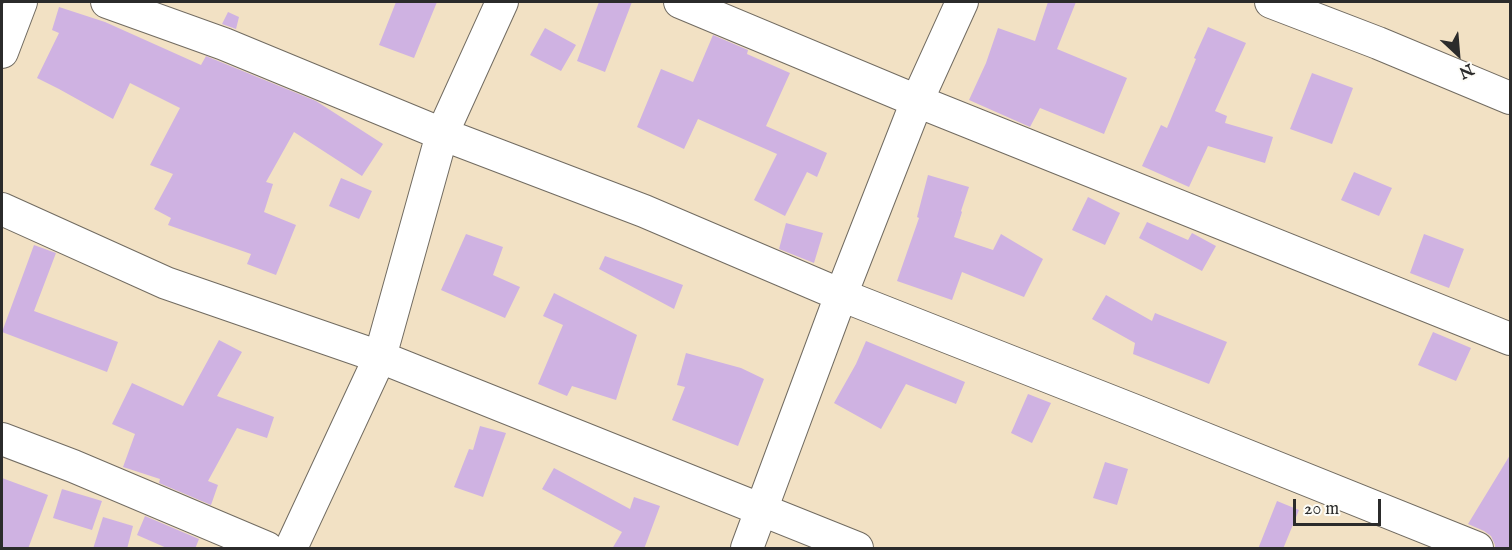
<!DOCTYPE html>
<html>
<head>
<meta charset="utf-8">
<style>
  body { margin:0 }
  #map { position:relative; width:1512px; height:550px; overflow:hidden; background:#f2e1c4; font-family:"IM FELL English",serif }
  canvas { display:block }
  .frame { position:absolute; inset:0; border:3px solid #2b2b2b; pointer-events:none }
  .north { position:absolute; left:1428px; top:24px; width:60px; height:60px; -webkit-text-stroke:4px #fdfcf7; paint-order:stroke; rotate:154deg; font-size:16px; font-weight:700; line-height:24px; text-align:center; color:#2b2b2b }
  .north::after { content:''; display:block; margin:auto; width:21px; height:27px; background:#2b2b2b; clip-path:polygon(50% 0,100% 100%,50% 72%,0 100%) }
  .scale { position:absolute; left:1293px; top:499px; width:88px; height:27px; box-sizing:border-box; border:3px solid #2b2b2b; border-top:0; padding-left:8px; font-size:18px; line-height:21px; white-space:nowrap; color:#2b2b2b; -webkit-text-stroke:4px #fdfcf7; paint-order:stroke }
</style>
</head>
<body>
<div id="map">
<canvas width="1512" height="550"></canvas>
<div class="frame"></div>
<div class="north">N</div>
<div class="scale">20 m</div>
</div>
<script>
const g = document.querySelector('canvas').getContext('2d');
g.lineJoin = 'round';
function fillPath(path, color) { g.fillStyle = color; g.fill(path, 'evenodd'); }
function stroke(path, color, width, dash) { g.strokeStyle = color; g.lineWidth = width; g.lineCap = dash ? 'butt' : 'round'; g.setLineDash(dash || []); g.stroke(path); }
fillPath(new Path2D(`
  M 396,2 L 437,2 L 414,58 L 379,45 Z
  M 599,2 L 632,2 L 605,72 L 577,61 Z
  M 1048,2 L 1076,2 L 1057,49 L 1127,78 L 1104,134 L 1040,108 L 1030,127 L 969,100 L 986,63 L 998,28 L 1035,41 Z
  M 59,7 L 105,22 L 201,65 L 206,56 L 316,101 L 383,144 L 362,176 L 294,132 L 266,182 L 273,184 L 264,212 L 296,225 L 276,275 L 247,264 L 251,254 L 168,225 L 171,218 L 154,209 L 173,174 L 150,165 L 180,108 L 130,83 L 113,119 L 59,89 L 37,78 L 59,33 L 52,30 Z
  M 228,12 L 239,17 L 236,29 L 222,24 Z
  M 1208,27 L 1246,43 L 1215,111 L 1227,116 L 1225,123 L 1273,137 L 1265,163 L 1208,146 L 1189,187 L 1142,166 L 1161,125 L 1167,128 L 1196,59 L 1194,58 Z
  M 545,28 L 576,45 L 561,71 L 530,55 Z
  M 713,35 L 748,50 L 747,54 L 790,73 L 766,126 L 827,153 L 817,177 L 807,172 L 785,216 L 754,200 L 777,154 L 698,119 L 684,149 L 637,127 L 661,69 L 693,82 Z
  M 1312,73 L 1353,88 L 1332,144 L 1290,129 Z
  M 1354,172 L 1392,188 L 1379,216 L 1341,200 Z
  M 928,175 L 969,187 L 961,211 L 962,212 L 954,237 L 993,250 L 1001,234 L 1043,259 L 1024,297 L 962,272 L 952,300 L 897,281 L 919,218 L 917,217 Z
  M 341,178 L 372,191 L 359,219 L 329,206 Z
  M 1088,197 L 1120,213 L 1105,245 L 1072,230 Z
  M 1147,222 L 1188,240 L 1192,233 L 1216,246 L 1202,271 L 1139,238 Z
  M 786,223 L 823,233 L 814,263 L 779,249 Z
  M 466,234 L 503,247 L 493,275 L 520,287 L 505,318 L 441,290 Z
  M 1424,234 L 1464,249 L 1449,288 L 1410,273 Z
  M 34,245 L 56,253 L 34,311 L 118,342 L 107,372 L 2,332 Z
  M 605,256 L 683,285 L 674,309 L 599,269 Z
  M 554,293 L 637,335 L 616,400 L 572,386 L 567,396 L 538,384 L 563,325 L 543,316 Z
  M 1106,295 L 1152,321 L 1155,313 L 1227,342 L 1209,384 L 1133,354 L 1135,343 L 1092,319 Z
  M 1433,332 L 1471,348 L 1456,381 L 1418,365 Z
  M 219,340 L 242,352 L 217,396 L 274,417 L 267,438 L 237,428 L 208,481 L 218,485 L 211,505 L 159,483 L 160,479 L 123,467 L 135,434 L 112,424 L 132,383 L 183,406 Z
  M 866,341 L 965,382 L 956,404 L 906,384 L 881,429 L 834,403 L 856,364 Z
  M 686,353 L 741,368 L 764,379 L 738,446 L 672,420 L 685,387 L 677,385 Z
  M 1028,394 L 1051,403 L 1032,443 L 1011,433 Z
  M 480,426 L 506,433 L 483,497 L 454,487 L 469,449 L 473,450 Z
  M 1510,455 L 1510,549 L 1495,549 L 1495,545 L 1491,536 L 1484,531 L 1468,524 Z
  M 1105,462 L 1128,469 L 1117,505 L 1093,498 Z
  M 554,468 L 630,509 L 634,497 L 660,506 L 644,549 L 612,549 L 622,532 L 542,489 Z
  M 2,478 L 48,495 L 28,549 L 2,549 Z
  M 62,489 L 102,501 L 92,530 L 53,518 Z
  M 1277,501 L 1299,510 L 1283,549 L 1258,549 Z
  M 145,516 L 199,539 L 195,549 L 169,549 L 137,535 Z
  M 103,517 L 133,526 L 127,549 L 93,549 Z`), '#cfb2e2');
const street = new Path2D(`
  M 107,2 L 224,44 L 442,134 L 644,211 L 841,295 L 1138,412 L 1477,548
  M 680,2 L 917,101 L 1510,339
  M 1271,2 L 1378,43 L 1510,98
  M 2,52 L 21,2
  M 2,209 L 166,283 L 380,357 L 857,548
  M 2,439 L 73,466 L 267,548
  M 291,548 L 380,357 L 442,134 L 502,2
  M 747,548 L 841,295 L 917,101 L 962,2`);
stroke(street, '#716b61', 34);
stroke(street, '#fff', 32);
</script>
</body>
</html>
